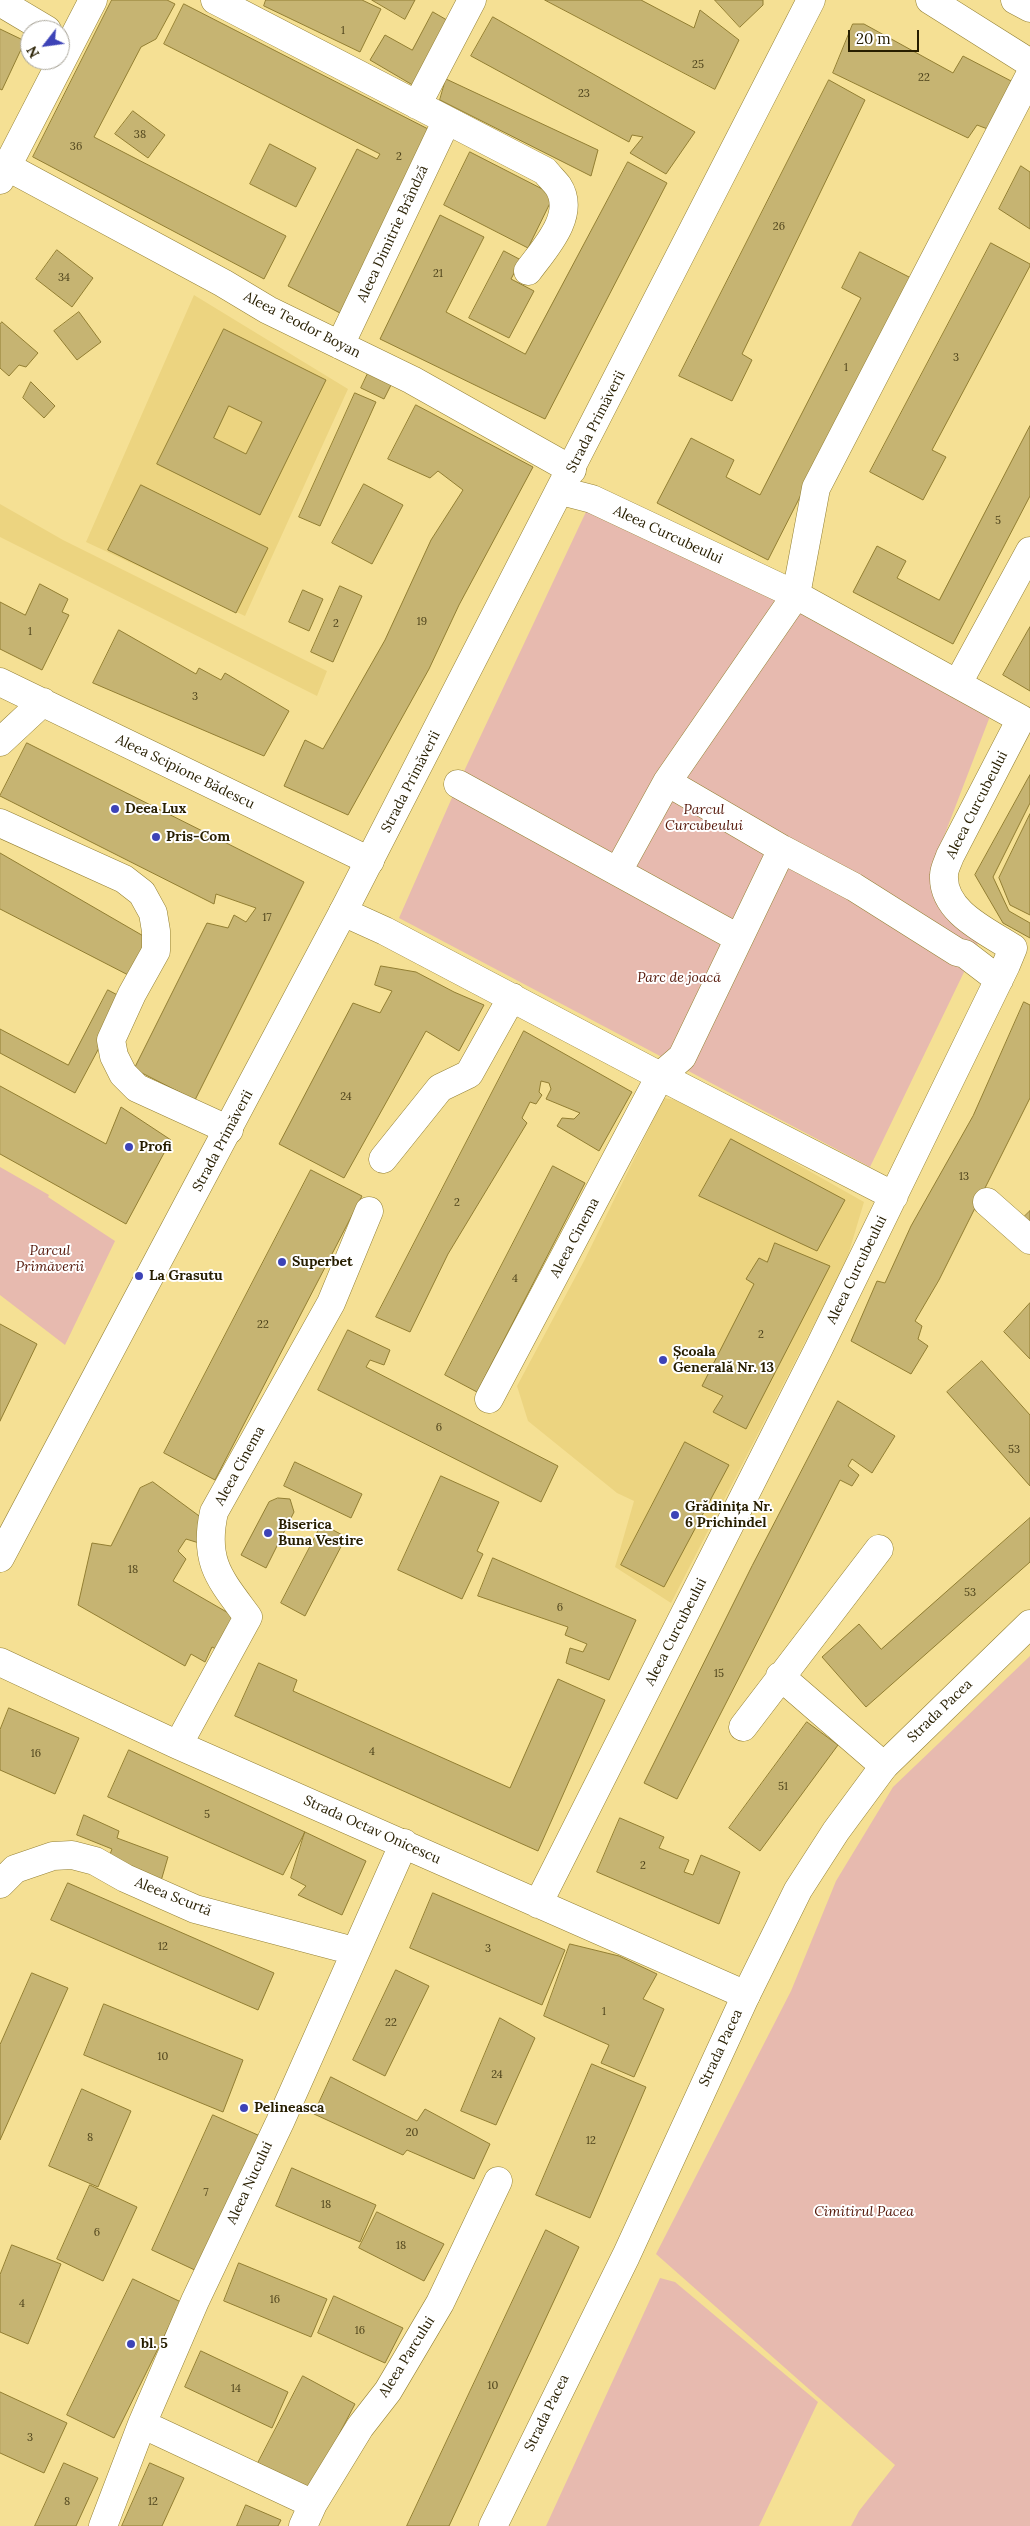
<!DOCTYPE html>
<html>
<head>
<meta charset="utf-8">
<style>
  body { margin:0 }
  #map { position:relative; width:1030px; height:2526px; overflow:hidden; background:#f5e094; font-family:Lora,serif }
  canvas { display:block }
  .north { position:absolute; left:20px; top:20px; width:50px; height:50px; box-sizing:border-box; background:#fff; border:1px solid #a9a599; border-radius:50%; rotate:240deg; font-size:14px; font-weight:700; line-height:20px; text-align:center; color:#271e00 }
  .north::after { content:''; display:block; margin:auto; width:18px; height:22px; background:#3d43b7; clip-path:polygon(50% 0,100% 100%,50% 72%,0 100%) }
  .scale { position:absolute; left:848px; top:30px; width:71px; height:22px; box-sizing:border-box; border:2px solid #271e00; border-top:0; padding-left:6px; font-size:15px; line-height:18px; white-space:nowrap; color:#271e00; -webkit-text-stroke:4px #fff; paint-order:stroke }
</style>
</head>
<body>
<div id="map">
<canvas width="1030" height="2526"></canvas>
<div class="north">N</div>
<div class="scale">20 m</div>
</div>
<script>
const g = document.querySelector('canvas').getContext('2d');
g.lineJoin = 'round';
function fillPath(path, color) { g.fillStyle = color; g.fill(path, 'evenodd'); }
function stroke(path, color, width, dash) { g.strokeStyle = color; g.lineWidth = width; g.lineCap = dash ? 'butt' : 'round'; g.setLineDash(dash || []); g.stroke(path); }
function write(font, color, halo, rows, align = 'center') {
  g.font = font + ' Lora,serif'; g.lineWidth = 4; g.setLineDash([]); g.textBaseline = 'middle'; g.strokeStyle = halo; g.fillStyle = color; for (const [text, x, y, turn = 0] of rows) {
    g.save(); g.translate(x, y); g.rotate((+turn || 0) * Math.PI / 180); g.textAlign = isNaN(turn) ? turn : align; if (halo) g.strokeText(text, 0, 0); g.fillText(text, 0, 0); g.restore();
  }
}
fillPath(new Path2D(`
  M 194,295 L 348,389 L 245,616 L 86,542 Z
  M 0,504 L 63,540 L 327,671 L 317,696 L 0,537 Z
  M 664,1098 L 687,1102 L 864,1202 L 846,1262 L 671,1603 L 615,1567 L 634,1501 L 617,1493 L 528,1421 L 517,1386 L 584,1261 Z`), '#ecd480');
fillPath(new Path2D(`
  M 592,499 L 992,711 L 933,865 L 979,941 L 870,1167 L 399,918 L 458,784 Z
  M 0,1167 L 49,1195 L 48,1197 L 115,1241 L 65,1345 L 0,1295 Z
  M 1030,1656 L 1030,2526 L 851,2526 L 859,2511 L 895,2465 L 656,2254 L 791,1991 L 836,1881 L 893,1787 Z
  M 660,2278 L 675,2282 L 818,2402 L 759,2526 L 546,2526 Z`), '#e7baaf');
const building = new Path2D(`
  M 112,0 L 167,0 L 175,4 L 156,39 L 141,47 L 94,137 L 286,236 L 264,279 L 33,157 Z
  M 266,0 L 362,0 L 381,9 L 360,52 L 264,6 Z
  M 372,0 L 415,0 L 405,19 Z
  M 545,0 L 641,0 L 694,28 L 700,10 L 739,40 L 715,89 Z
  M 715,0 L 763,0 L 763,5 L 740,27 Z
  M 184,4 L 432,131 L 340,313 L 288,286 L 357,149 L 377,159 L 380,154 L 164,44 Z
  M 433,12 L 452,23 L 416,87 L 370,60 L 385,35 L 412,50 Z
  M 493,17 L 695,132 L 666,174 L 630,153 L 643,137 L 632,135 L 629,142 L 471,56 Z
  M 853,24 L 864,24 L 953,73 L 963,56 L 1015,83 L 993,131 L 977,125 L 968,138 L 833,73 Z
  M 0,29 L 25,41 L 2,90 L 0,89 Z
  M 446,79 L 598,150 L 591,176 L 440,100 Z
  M 829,80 L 865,100 L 742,354 L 752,360 L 732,401 L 679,376 Z
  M 133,111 L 165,135 L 148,158 L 115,134 Z
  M 270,144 L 316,168 L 296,207 L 250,184 Z
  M 470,152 L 554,195 L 528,248 L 444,205 Z
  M 628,162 L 667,183 L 545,419 L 380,339 L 440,215 L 484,237 L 446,312 L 525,354 Z
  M 1021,166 L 1030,172 L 1030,229 L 999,209 Z
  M 991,243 L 1030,264 L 1030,266 L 932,450 L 946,457 L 923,500 L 870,472 Z
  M 57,250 L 93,278 L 72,307 L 36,279 Z
  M 504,251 L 521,260 L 511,279 L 534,291 L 509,338 L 469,318 Z
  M 860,252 L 911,278 L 768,560 L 657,503 L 691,438 L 734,460 L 726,477 L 760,495 L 861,298 L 842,288 Z
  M 79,312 L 101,342 L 77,360 L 54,331 Z
  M 2,322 L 38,353 L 26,367 L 19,365 L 9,376 L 0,368 L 0,325 Z
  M 224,329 L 326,380 L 260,515 L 157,464 ZM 229,406 L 262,422 L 246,454 L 214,438 Z
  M 371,367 L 394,379 L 384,399 L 361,388 Z
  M 31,382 L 55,406 L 44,418 L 23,398 Z
  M 355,393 L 376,402 L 320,526 L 299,517 Z
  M 416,405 L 533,467 L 459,605 L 429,669 L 348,815 L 284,786 L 305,740 L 323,749 L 385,640 L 431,540 L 463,490 L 438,471 L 430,478 L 388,459 Z
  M 1030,426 L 1030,496 L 953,644 L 853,592 L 877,546 L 906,561 L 897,578 L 939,600 Z
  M 364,484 L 403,505 L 372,564 L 332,543 Z
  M 141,485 L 268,548 L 236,613 L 108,550 Z
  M 40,584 L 68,599 L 62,612 L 69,615 L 42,670 L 0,649 L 0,602 L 25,615 Z
  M 340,586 L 362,596 L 333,662 L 311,652 Z
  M 303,590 L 323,599 L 309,631 L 289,622 Z
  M 1030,627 L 1030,691 L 1003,675 Z
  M 119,630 L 196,674 L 199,668 L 221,680 L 225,673 L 289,711 L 264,756 L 93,683 Z
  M 27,743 L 304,882 L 195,1100 L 134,1069 L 207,923 L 228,928 L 234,915 L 246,922 L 256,908 L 216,894 L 214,904 L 0,796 Z
  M 1030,775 L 1030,803 L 993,877 L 1009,911 L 1030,923 L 1030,938 L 1003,923 L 975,875 Z
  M 1030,814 L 1030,915 L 1010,905 L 999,878 Z
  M 0,853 L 152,941 L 134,978 L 0,909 Z
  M 381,966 L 416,972 L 454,992 L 484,1005 L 459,1051 L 426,1031 L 344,1178 L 279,1144 L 353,1003 L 380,1013 L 392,991 L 375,985 Z
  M 108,990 L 125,999 L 75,1093 L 0,1053 L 0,1029 L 68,1065 Z
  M 1024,1002 L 1030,1005 L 1030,1098 L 939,1280 L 915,1321 L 922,1326 L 918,1339 L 928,1346 L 911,1374 L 851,1341 L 877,1281 L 885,1283 L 911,1226 L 973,1116 Z
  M 524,1031 L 632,1092 L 599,1151 L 557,1126 L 562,1118 L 574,1119 L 580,1113 L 546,1099 L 551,1089 L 549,1083 L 541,1081 L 539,1092 L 542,1095 L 536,1104 L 530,1102 L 522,1118 L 527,1123 L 448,1254 L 410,1332 L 376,1317 Z
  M 0,1086 L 106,1144 L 121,1107 L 171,1140 L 126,1224 L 0,1154 Z
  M 731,1139 L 845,1200 L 817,1251 L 699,1196 Z
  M 553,1166 L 585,1183 L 477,1392 L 445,1375 Z
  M 311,1170 L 362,1196 L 215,1480 L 164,1453 Z
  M 1030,1211 L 1030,1227 L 1022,1219 Z
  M 775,1243 L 830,1266 L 746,1429 L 713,1412 L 723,1396 L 702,1386 L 754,1284 L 746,1279 L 759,1258 L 767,1262 Z
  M 1030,1303 L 1030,1359 L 1004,1332 Z
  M 0,1324 L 37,1344 L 0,1421 Z
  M 348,1330 L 390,1350 L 384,1365 L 370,1360 L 366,1367 L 558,1466 L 541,1502 L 318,1390 Z
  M 982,1361 L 1030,1415 L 1030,1486 L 947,1392 Z
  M 838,1401 L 895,1436 L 872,1473 L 852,1459 L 848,1466 L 859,1475 L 852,1486 L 840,1480 L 677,1799 L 644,1783 L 752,1566 Z
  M 685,1442 L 729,1465 L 664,1587 L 621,1565 Z
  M 295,1462 L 362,1494 L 351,1518 L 284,1486 Z
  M 441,1476 L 499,1502 L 477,1551 L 483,1554 L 462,1599 L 398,1570 Z
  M 153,1482 L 206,1521 L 199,1543 L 186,1539 L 178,1551 L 186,1559 L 173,1581 L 237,1618 L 222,1652 L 212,1647 L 205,1662 L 191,1654 L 185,1666 L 78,1605 L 92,1543 L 111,1546 L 140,1488 Z
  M 278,1498 L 290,1499 L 294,1512 L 266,1568 L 241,1555 L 269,1502 Z
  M 1030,1518 L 1030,1562 L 866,1707 L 822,1657 L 859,1624 L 881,1649 Z
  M 322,1524 L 346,1537 L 305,1616 L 281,1603 Z
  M 493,1558 L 636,1620 L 609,1680 L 566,1663 L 570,1648 L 583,1652 L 587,1644 L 565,1635 L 568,1627 L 478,1596 Z
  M 259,1663 L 297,1680 L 293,1691 L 510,1788 L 558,1679 L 605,1700 L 538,1851 L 235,1716 Z
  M 9,1708 L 79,1738 L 55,1794 L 0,1770 L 0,1730 Z
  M 807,1722 L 838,1745 L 760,1851 L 729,1828 Z
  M 129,1750 L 305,1832 L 283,1875 L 108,1797 Z
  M 84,1815 L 119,1831 L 117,1838 L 168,1857 L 161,1881 L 109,1857 L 112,1849 L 77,1835 Z
  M 620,1818 L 664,1837 L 659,1848 L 689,1860 L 684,1872 L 693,1875 L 701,1855 L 740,1872 L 719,1924 L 597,1872 Z
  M 305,1832 L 366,1861 L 342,1915 L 298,1895 L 306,1886 L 291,1878 Z
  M 68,1883 L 274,1973 L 258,2010 L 51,1920 Z
  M 433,1893 L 565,1950 L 542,2005 L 410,1948 Z
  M 570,1944 L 619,1956 L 657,1974 L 643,1999 L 664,2009 L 634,2077 L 601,2063 L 609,2045 L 544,2016 Z
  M 396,1970 L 429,1986 L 385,2076 L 353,2060 Z
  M 32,1973 L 68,1988 L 0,2140 L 0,2045 Z
  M 104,2004 L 243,2060 L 223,2112 L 84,2055 Z
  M 500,2018 L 535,2038 L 496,2125 L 461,2111 Z
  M 592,2064 L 646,2087 L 590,2218 L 536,2195 Z
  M 331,2077 L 417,2121 L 425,2109 L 490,2144 L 474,2179 L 407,2150 L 403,2155 L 314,2114 Z
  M 82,2089 L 131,2111 L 98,2187 L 49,2166 Z
  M 213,2115 L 260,2136 L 199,2272 L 152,2250 Z
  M 292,2168 L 376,2205 L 360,2242 L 276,2206 Z
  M 90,2185 L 137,2207 L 103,2281 L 57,2259 Z
  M 377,2212 L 444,2244 L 424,2281 L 359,2248 Z
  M 546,2230 L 579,2247 L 449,2526 L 407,2526 Z
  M 12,2245 L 61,2264 L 28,2344 L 0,2332 L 0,2275 Z
  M 239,2263 L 327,2299 L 311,2337 L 224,2301 Z
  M 133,2279 L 181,2302 L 114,2438 L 67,2415 Z
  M 334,2296 L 403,2328 L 385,2363 L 318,2333 Z
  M 201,2351 L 288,2392 L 272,2428 L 185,2387 Z
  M 303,2376 L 355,2404 L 310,2490 L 258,2463 Z
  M 0,2392 L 67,2423 L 44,2473 L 0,2453 Z
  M 64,2463 L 98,2478 L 76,2526 L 35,2526 Z
  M 150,2463 L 184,2478 L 162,2526 L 122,2526 Z
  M 246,2505 L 281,2520 L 278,2526 L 237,2526 Z`);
fillPath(building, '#c6b472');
stroke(building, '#927e32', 1);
const minor = new Path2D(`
  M 215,0 L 545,171 C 549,176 554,181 558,186 C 577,215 544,249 528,271
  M 0,2 L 47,30
  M 417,105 L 472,0
  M 6,166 L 223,283 L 268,310 L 412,380 L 572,470
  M 0,180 L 93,0
  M 340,345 L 446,122
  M 0,682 L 370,861
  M 958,683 L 1030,551
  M 0,742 L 43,702
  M 667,782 L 782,849 L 854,887 L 957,952 L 965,954 L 999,980
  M 458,784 L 738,938
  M 0,823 L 124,879 L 142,893 L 153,913 L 156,931 L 156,951 L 132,994 L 111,1040 L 114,1056 L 123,1074 L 137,1088 L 229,1130
  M 618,871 L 667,782 L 796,595 L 816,488 L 1030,75
  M 343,912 L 385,931 L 660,1076 L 894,1196
  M 383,1159 L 440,1088 L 469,1074 L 512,997
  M 987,1202 L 1030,1240
  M 489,1399 L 660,1076 L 682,1057 L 782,849
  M 0,1662 L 178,1745 L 746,1995
  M 780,1676 L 884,1766
  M 743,1727 L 879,1549
  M 178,1745 L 248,1617 C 220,1579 203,1562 214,1512 L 331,1303 L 369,1211
  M 0,1884 L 15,1869 L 53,1856 L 72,1855 L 95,1861 L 125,1878 L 195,1909 L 354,1951
  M 538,1904 L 819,1348 L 1006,965 L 1013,948 C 987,931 942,912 944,875 C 944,869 948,862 950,856 L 1021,719 L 796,595 L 592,499 L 561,491
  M 142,2424 L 313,2504
  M 103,2526 L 142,2424 L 195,2301 L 280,2122 L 404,1843
  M 303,2526 L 313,2504 L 360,2427 L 388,2391 L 440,2303 L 498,2181`);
const major = new Path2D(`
  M 930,0 L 1030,63
  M 1015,0 L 1030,8
  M 0,1558 L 343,912 L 811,0
  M 493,2526 L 626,2256 L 746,1995 L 798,1890 L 836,1831 L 884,1766 L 1030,1624`);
stroke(minor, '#948034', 29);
stroke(major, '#948034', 29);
stroke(minor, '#fff', 28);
stroke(major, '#fff', 28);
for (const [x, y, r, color] of [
  [115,809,5,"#3d43b7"],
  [156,837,5,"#3d43b7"],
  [129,1147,5,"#3d43b7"],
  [282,1262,5,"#3d43b7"],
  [139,1276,5,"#3d43b7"],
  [663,1360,5,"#3d43b7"],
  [675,1515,5,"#3d43b7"],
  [268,1533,5,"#3d43b7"],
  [244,2108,5,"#3d43b7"],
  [131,2344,5,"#3d43b7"]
]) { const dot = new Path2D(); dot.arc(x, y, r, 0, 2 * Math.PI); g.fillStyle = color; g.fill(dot); stroke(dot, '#fff', 2); }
write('11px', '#4f441c', null, [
  ["1",343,31],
  ["25",698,65],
  ["22",924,78],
  ["23",584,94],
  ["38",140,135],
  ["36",76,147],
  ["2",399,157],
  ["26",779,227],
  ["21",438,274],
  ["34",64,278],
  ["3",956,358],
  ["1",846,368],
  ["5",998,521],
  ["19",422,622],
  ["2",336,624],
  ["1",30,632],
  ["3",195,697],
  ["17",267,918],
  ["24",346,1097],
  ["13",964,1177],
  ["2",457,1203],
  ["4",515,1279],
  ["22",263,1325],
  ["2",761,1335],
  ["6",439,1428],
  ["53",1014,1450],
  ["18",133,1570],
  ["53",970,1593],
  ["6",560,1608],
  ["15",719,1674],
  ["4",372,1752],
  ["16",36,1754],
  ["51",783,1787],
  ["5",207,1815],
  ["2",643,1866],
  ["12",163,1947],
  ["3",488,1949],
  ["1",604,2012],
  ["22",391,2023],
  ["10",163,2057],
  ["24",497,2075],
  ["20",412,2133],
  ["8",90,2138],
  ["12",591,2141],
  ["7",206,2193],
  ["18",326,2205],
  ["6",97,2233],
  ["18",401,2246],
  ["16",275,2300],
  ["4",22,2304],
  ["16",360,2331],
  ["10",493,2386],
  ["14",236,2389],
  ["3",30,2438],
  ["8",67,2502],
  ["12",153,2502]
]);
write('14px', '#271e00', '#fff', [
  ["Aleea Dimitrie Brândză",393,234,-65],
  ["Aleea Teodor Boyan",302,325,27],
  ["Strada Primăverii",596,422,-63],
  ["Aleea Curcubeului",668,535,25],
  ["Aleea Scipione Bădescu",185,772,26],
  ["Strada Primăverii",411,782,-63],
  ["Aleea Curcubeului",977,805,-63],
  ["Strada Primăverii",223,1141,-62],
  ["Aleea Cinema",575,1238,-62],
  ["Aleea Curcubeului",857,1270,-64],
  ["Aleea Cinema",240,1466,-61],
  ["Aleea Curcubeului",676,1632,-63],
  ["Strada Pacea",940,1711,-44],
  ["Strada Octav Onicescu",372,1830,24],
  ["Aleea Scurtă",173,1897,22],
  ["Strada Pacea",721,2048,-65],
  ["Aleea Nucului",250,2183,-65],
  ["Aleea Parcului",407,2357,-58],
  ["Strada Pacea",547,2413,-64]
]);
write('bold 14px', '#271e00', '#fff', [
  ["Deea Lux",125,809],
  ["Pris-Com",166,837],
  ["Profi",139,1147],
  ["Superbet",292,1262],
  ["La Grasutu",149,1276],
  ["Școala",673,1352],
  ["Generală Nr. 13",673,1368],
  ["Grădinița Nr.",685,1507],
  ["6 Prichindel",685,1523],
  ["Biserica",278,1525],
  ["Buna Vestire",278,1541],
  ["Pelineasca",254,2108],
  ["bl. 5",141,2344]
], 'left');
write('italic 14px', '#541608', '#fff', [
  ["Parcul",704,810],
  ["Curcubeului",704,826],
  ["Parc de joacă",679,978],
  ["Parcul",50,1251],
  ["Primăverii",50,1267],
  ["Cimitirul Pacea",864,2212]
]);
</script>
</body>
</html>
